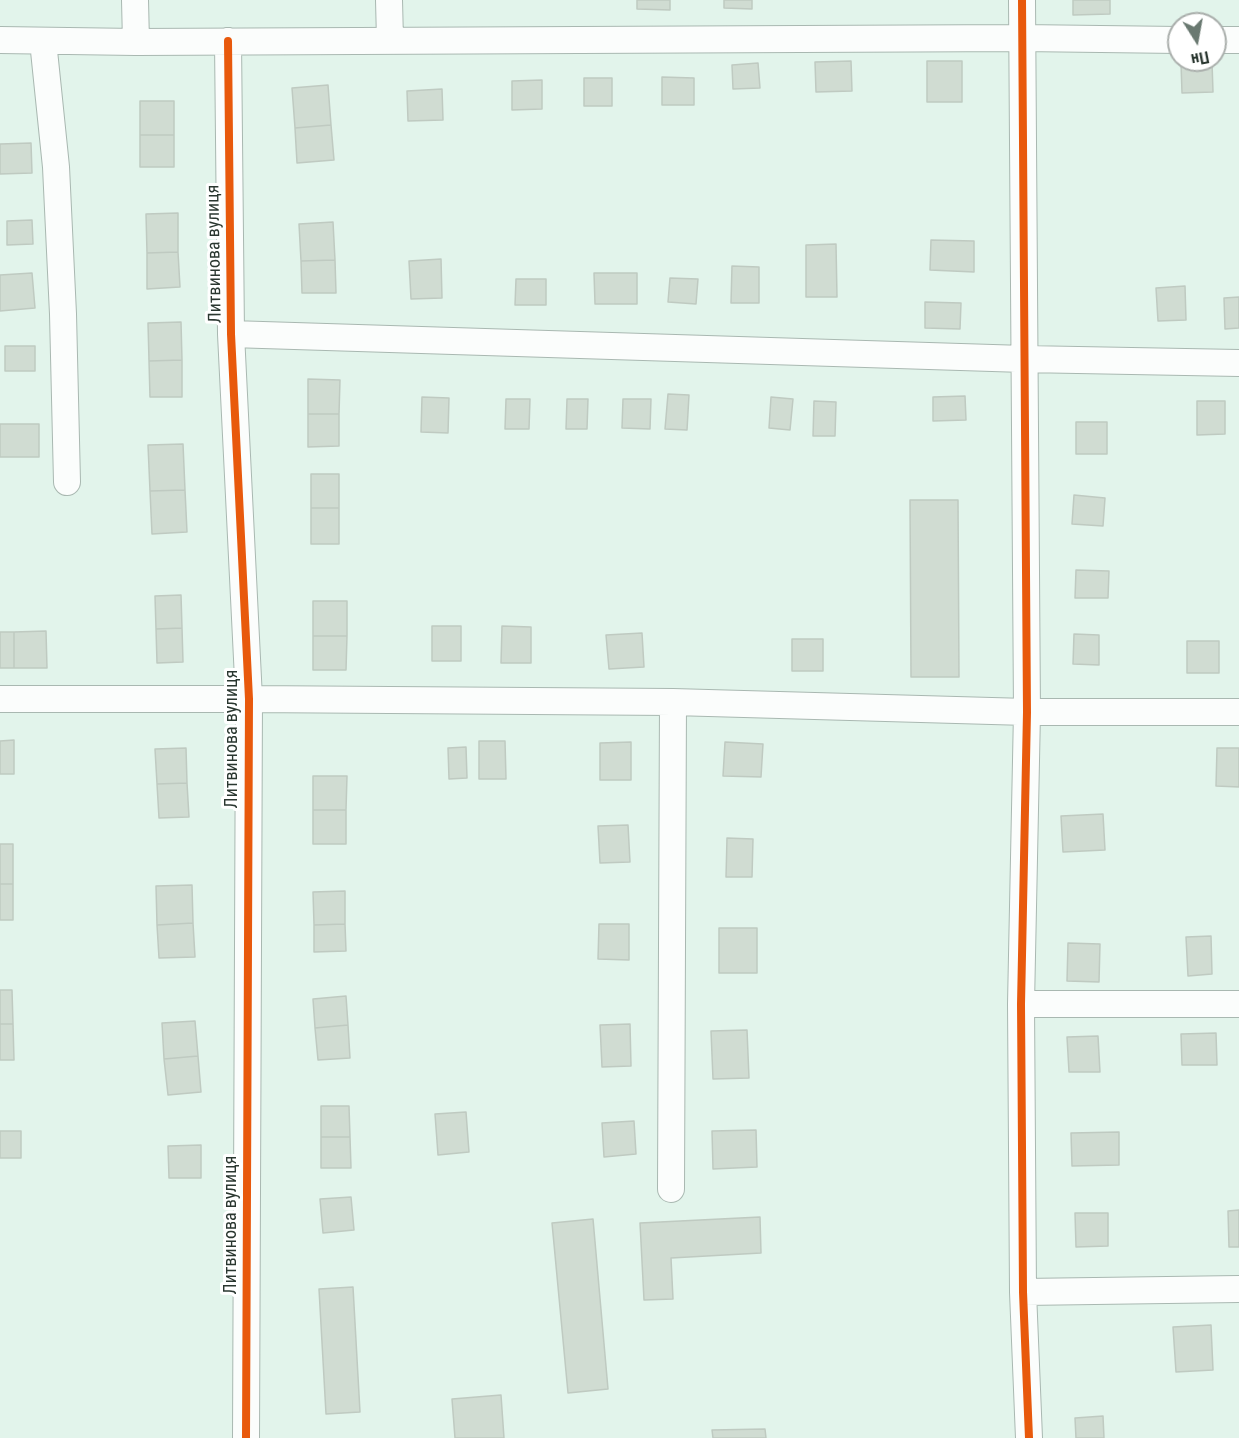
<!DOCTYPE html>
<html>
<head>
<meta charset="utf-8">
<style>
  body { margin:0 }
  #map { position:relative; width:1239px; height:1438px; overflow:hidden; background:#e2f4eb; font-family:"Roboto Condensed",sans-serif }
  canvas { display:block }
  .north { position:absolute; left:1167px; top:12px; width:60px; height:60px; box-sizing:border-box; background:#fff; border:2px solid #aaafac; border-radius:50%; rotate:169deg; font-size:16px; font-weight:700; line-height:24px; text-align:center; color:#2a3730 }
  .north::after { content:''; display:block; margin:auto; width:21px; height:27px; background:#6a7971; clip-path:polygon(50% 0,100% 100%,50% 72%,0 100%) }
</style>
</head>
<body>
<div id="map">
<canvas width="1239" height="1438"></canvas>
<div class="north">Пн</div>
</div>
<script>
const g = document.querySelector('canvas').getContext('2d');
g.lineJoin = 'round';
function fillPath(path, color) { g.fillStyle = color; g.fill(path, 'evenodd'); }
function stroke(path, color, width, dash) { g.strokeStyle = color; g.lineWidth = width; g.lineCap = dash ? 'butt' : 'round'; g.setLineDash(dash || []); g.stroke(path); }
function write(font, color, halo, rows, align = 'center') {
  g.font = font + ' "Roboto Condensed",sans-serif'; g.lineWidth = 6; g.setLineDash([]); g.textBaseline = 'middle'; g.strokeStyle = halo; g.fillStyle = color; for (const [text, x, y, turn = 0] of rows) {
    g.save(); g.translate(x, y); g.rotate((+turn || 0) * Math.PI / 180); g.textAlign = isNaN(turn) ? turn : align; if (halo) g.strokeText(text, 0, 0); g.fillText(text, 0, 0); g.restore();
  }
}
const building = new Path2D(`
  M 637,0 L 670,0 L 670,10 L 637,9 Z
  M 724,0 L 752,0 L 752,9 L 724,8 Z
  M 1073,0 L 1110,0 L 1110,14 L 1073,15 Z
  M 851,61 L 852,91 L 816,92 L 815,62 Z
  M 927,61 L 962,61 L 962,102 L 927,102 Z
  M 1212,62 L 1213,92 L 1182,93 L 1181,63 Z
  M 758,63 L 760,88 L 733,89 L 732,65 Z
  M 662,77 L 694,78 L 694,105 L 662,105 Z
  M 584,78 L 612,78 L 612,106 L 584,106 Z
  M 542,80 L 542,109 L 512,110 L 512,81 Z
  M 328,85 L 331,125 L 295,128 L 292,88 Z
  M 442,89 L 443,120 L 408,121 L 407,91 Z
  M 140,101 L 174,101 L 174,135 L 140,135 Z
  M 331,125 L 334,160 L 297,163 L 295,128 Z
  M 140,135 L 174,135 L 174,167 L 140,167 Z
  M 31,143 L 32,173 L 0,174 L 0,144 Z
  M 178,213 L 178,252 L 147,253 L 146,214 Z
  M 32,220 L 33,244 L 7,245 L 7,221 Z
  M 333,222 L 335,260 L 301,261 L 299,224 Z
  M 931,240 L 974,241 L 974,272 L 930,270 Z
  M 836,244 L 837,297 L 806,297 L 806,245 Z
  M 178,252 L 180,287 L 147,289 L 147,253 Z
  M 441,259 L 442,298 L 411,299 L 409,261 Z
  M 335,260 L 336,293 L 302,293 L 301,261 Z
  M 732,266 L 759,267 L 759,303 L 731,303 Z
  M 32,273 L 35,308 L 0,311 L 0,275 Z
  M 594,273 L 637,273 L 637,304 L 595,304 Z
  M 670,278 L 698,279 L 696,304 L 668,302 Z
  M 516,279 L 546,279 L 546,305 L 515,305 Z
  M 1185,286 L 1186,320 L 1158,321 L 1156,288 Z
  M 1239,297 L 1239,328 L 1225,329 L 1224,298 Z
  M 925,302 L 961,303 L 960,329 L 925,328 Z
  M 181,322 L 182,360 L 149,361 L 148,323 Z
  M 5,346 L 35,346 L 35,371 L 5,371 Z
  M 182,360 L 182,397 L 150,397 L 149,361 Z
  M 308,379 L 340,380 L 339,414 L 308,414 Z
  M 668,394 L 689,395 L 687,430 L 665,429 Z
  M 965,396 L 966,420 L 933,421 L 933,397 Z
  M 422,397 L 449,398 L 448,433 L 421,432 Z
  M 771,397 L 793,399 L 790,430 L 769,428 Z
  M 506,399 L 530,399 L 529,429 L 505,429 Z
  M 567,399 L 588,399 L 587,429 L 566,429 Z
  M 623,399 L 651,399 L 650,429 L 622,428 Z
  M 814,401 L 836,402 L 835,436 L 813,436 Z
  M 1197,401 L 1225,401 L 1225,434 L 1197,435 Z
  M 308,414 L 339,414 L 339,446 L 308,447 Z
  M 1076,422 L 1107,422 L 1107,454 L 1076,454 Z
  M 0,424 L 39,424 L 39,457 L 0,457 Z
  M 183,444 L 185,490 L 150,491 L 148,445 Z
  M 311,474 L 339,474 L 339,508 L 311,508 Z
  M 185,490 L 187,532 L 152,534 L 150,491 Z
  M 1074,495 L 1105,498 L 1103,526 L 1072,524 Z
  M 910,500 L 958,500 L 959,677 L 911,677 Z
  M 311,508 L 339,508 L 339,544 L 311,544 Z
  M 1076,570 L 1109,571 L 1108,598 L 1075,598 Z
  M 181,595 L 182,628 L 156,629 L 155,596 Z
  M 313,601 L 347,601 L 347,636 L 313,636 Z
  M 432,626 L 461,626 L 461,661 L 432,661 Z
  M 502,626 L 531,627 L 531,663 L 501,663 Z
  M 182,628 L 183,662 L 157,663 L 156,629 Z
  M 46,631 L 47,668 L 14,668 L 14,632 Z
  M 0,632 L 14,632 L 14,668 L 0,668 Z
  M 642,633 L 644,667 L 609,669 L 606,635 Z
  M 1074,634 L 1099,635 L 1099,665 L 1073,664 Z
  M 313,636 L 347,636 L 346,670 L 313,670 Z
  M 792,639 L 823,639 L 823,671 L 792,671 Z
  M 1187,641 L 1219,641 L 1219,673 L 1187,673 Z
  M 14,740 L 14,774 L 0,774 L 0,741 Z
  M 479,741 L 505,741 L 506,779 L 479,779 Z
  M 631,742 L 631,780 L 600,780 L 600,743 Z
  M 725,742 L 763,744 L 761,777 L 723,776 Z
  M 466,747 L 467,778 L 449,779 L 448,748 Z
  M 186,748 L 187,783 L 157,784 L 155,749 Z
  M 1217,748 L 1239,748 L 1239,787 L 1216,786 Z
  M 313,776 L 347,776 L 346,810 L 313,810 Z
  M 187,783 L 189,817 L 159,818 L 157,784 Z
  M 313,810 L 346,810 L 346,844 L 313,844 Z
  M 1103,814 L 1105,850 L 1063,852 L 1061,816 Z
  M 628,825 L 630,862 L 600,863 L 598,826 Z
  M 727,838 L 753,839 L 752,877 L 726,877 Z
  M 0,844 L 13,844 L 13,884 L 0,884 Z
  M 0,884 L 13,884 L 13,920 L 0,920 Z
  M 192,885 L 193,923 L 157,925 L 156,886 Z
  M 345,891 L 345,924 L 314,925 L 313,892 Z
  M 193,923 L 195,957 L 159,958 L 157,925 Z
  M 345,924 L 346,951 L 314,952 L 314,925 Z
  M 599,924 L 629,924 L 629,960 L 598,959 Z
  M 719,928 L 757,928 L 757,973 L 719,973 Z
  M 1211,936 L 1212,974 L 1188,976 L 1186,937 Z
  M 1068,943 L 1100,944 L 1099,982 L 1067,981 Z
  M 0,990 L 12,990 L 13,1024 L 0,1024 Z
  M 346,996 L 348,1025 L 315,1028 L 313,999 Z
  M 195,1021 L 198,1056 L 164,1059 L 162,1023 Z
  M 0,1024 L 13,1024 L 14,1060 L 0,1060 Z
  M 630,1024 L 631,1066 L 602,1067 L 600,1025 Z
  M 348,1025 L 350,1058 L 318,1060 L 315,1028 Z
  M 747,1030 L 749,1078 L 713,1079 L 711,1031 Z
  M 1216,1033 L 1217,1065 L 1182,1065 L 1181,1034 Z
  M 1098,1036 L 1100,1072 L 1069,1072 L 1067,1037 Z
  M 198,1056 L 201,1092 L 168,1095 L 164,1059 Z
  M 321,1106 L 349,1106 L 350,1137 L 321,1137 Z
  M 466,1112 L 469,1152 L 438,1155 L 435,1114 Z
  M 634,1121 L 636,1154 L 604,1157 L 602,1123 Z
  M 756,1130 L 757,1167 L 713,1169 L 712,1131 Z
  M 0,1131 L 21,1131 L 21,1158 L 0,1158 Z
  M 1119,1132 L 1119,1165 L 1072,1166 L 1071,1133 Z
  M 321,1137 L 350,1137 L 351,1168 L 321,1168 Z
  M 201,1145 L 201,1178 L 169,1178 L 168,1146 Z
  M 351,1197 L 354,1230 L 323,1233 L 320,1199 Z
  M 1239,1210 L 1239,1247 L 1229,1247 L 1228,1211 Z
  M 1075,1213 L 1108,1213 L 1108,1246 L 1076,1247 Z
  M 760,1217 L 761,1253 L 671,1258 L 673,1299 L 644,1300 L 640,1223 Z
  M 593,1219 L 608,1389 L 568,1393 L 552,1223 Z
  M 353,1287 L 360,1412 L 326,1414 L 319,1289 Z
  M 1211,1325 L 1213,1370 L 1176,1372 L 1173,1327 Z
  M 501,1395 L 504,1438 L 455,1438 L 452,1399 Z
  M 1103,1416 L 1104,1438 L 1076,1438 L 1075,1418 Z
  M 765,1429 L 766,1438 L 713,1438 L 712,1430 Z`);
fillPath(building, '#d0dcd2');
stroke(building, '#bfcac1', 1.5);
const street = new Path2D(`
  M 135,0 L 136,42
  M 389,0 L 390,40
  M 1022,0 L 1027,712 L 1021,1004 L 1023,1292 L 1029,1438
  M 0,40 L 136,42 L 1022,38 L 1179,40
  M 1215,40 L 1239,40
  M 43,41 L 56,167 L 63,314 L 67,482
  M 228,41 L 231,334 L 249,699 L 246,1438
  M 231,334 L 1024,359 L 1239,363
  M 0,699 L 249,699 L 673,702 L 1027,712 L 1239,712
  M 1021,1004 L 1239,1004
  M 671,1189 L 673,702
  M 1023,1292 L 1239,1289`);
stroke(street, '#a9b8b1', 28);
stroke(street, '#fbfdfc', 26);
stroke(new Path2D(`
  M 1022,0 L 1027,712 L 1021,1004 L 1023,1292 L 1029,1438
  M 228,41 L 231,334 L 249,699 L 246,1438`), '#e8590c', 8);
write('18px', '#2a3730', '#fff', [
  ["Литвинова вулиця",215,254,-91],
  ["Литвинова вулиця",232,739,-90],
  ["Литвинова вулиця",231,1225,-90]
]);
</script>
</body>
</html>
